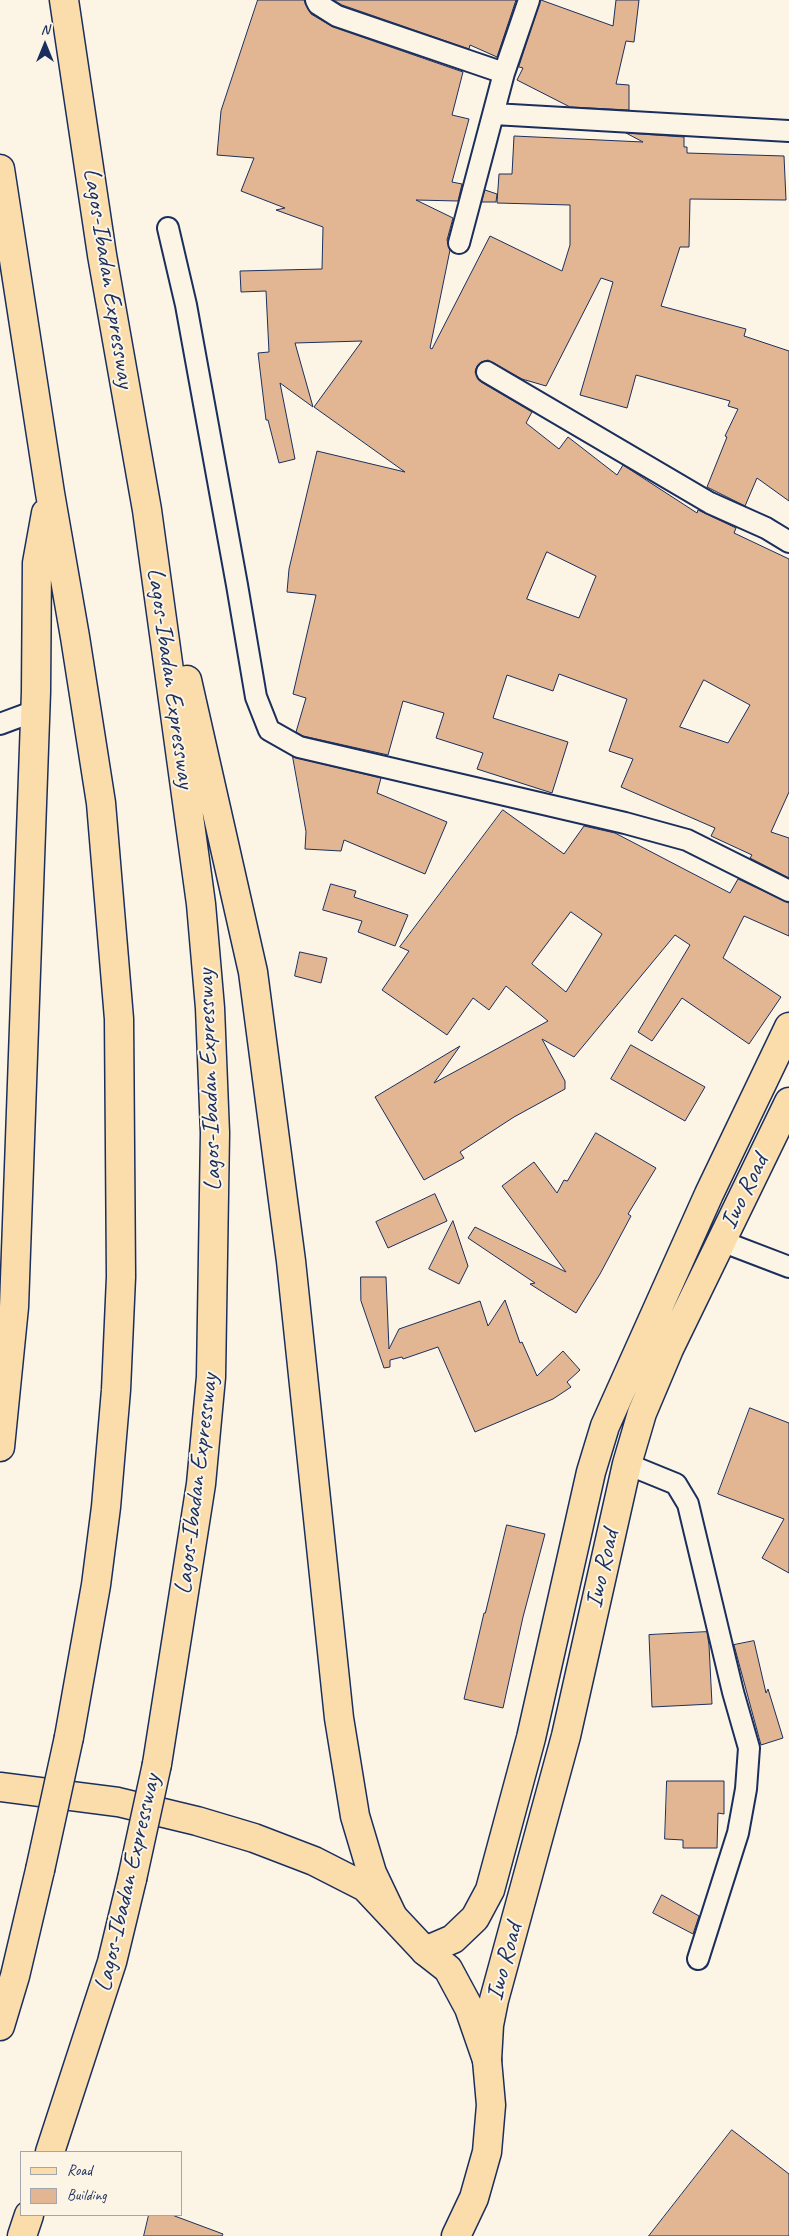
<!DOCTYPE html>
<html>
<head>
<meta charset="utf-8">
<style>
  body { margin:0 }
  #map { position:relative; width:789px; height:2236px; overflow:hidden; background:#fcf5e5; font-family:Caveat,sans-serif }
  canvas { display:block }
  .legend { position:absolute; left:20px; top:2151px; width:162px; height:65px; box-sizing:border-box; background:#fcf5e5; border:1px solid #a2a6af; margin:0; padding:6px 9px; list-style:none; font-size:15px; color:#1b2f5e }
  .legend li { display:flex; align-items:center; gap:10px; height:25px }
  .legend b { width:25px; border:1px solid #a2a6af }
  .north { position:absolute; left:20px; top:20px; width:50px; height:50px; -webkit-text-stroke:4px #fcf5e5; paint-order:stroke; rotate:0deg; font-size:14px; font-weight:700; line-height:20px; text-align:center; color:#1b2f5e }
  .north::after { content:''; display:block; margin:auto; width:18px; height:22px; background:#1b2f5e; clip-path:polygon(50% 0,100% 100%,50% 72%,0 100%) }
</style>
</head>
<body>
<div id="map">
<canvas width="789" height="2236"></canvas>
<ul class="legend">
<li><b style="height:6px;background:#faddab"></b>Road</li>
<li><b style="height:14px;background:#e3b693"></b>Building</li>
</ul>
<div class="north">N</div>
</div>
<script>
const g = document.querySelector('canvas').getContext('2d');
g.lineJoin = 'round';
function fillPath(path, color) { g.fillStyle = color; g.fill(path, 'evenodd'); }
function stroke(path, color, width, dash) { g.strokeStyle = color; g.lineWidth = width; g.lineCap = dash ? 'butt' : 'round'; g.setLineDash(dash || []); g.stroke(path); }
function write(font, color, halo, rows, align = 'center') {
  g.font = font + ' Caveat,sans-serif'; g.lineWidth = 4; g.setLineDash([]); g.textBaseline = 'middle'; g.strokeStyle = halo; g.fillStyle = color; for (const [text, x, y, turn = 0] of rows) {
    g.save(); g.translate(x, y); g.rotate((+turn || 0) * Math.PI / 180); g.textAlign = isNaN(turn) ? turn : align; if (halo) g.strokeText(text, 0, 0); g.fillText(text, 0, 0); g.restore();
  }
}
const building = new Path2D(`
  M 258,0 L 304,0 L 311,14 L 333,27 L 463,72 L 452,115 L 469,119 L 452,182 L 462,184 L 458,201 L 416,200 L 453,218 L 447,240 L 450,250 L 430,348 L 432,349 L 490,236 L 562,271 L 570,245 L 570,205 L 497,203 L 499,174 L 512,174 L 514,136 L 643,142 L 626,133 L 684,137 L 684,147 L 687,147 L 687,153 L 784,156 L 786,200 L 690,199 L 689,247 L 680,247 L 661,306 L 746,329 L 744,336 L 789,351 L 789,501 L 757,478 L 745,506 L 707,487 L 727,437 L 725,436 L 738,409 L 728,406 L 730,401 L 636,375 L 627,408 L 580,395 L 613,282 L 601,278 L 546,386 L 522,379 L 488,360 L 481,362 L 477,366 L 475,372 L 481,382 L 532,412 L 526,423 L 559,449 L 568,437 L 617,475 L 623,465 L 697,513 L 698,510 L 736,528 L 734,533 L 789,559 L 789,792 L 771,832 L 789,838 L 789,878 L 750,858 L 752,855 L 711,836 L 715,828 L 621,787 L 633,759 L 609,751 L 627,699 L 559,674 L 553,691 L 507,675 L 493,718 L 568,742 L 552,793 L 477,769 L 483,753 L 436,738 L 444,713 L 403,701 L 388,755 L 303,736 L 296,732 L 306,698 L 293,694 L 316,595 L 287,592 L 289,569 L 317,451 L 405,472 L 314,407 L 362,341 L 295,343 L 313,407 L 280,383 L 295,459 L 279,463 L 268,420 L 266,420 L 258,353 L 269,352 L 266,291 L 241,292 L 240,271 L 322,269 L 323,227 L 276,210 L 285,208 L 241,191 L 254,158 L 217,155 L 221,111 ZM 547,552 L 596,576 L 579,618 L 527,599 ZM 704,680 L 750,705 L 728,743 L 680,727 Z
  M 334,0 L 516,0 L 497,57 L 470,45 L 469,49 L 342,5 Z
  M 541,0 L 613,26 L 616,0 L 639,0 L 634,42 L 626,41 L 616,84 L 629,85 L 629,110 L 570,107 L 517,80 L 523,68 L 519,67 Z
  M 485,190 L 497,194 L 496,202 L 482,202 Z
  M 293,757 L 381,778 L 377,793 L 447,822 L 425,874 L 344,840 L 341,851 L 305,849 L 306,832 Z
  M 503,810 L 564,854 L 584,826 L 615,833 L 730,893 L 738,879 L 789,903 L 789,936 L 744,916 L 723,958 L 781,997 L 749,1044 L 682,998 L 652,1041 L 638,1032 L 690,945 L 675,935 L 574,1057 L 542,1039 L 565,1081 L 565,1089 L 514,1117 L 460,1152 L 464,1158 L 424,1180 L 375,1097 L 460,1046 L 434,1083 L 548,1021 L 506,986 L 489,1010 L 473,998 L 447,1035 L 382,990 L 409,951 L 400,947 ZM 571,912 L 602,934 L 566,992 L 532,964 Z
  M 331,884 L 356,891 L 354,897 L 408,915 L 395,946 L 358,932 L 362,921 L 323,910 Z
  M 300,952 L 327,958 L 321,983 L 295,976 Z
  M 631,1045 L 705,1087 L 685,1121 L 611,1079 Z
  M 596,1133 L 656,1168 L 628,1214 L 631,1216 L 600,1274 L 576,1313 L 530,1284 L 535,1283 L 468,1238 L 475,1227 L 566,1272 L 502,1186 L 534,1162 L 557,1193 L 564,1180 L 567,1181 Z
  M 435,1194 L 447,1221 L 388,1248 L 376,1222 Z
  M 453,1221 L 468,1266 L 459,1284 L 429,1269 Z
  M 361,1277 L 386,1277 L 389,1349 L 399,1329 L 480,1301 L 488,1326 L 505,1300 L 520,1343 L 522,1342 L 537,1376 L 563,1351 L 580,1370 L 567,1382 L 571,1387 L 553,1399 L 475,1432 L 438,1347 L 403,1359 L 402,1357 L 390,1360 L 390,1367 L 384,1368 L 361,1301 Z
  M 750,1408 L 789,1423 L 789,1573 L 762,1558 L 784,1519 L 718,1494 Z
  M 507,1525 L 545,1534 L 523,1617 L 503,1708 L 464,1699 L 484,1613 L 485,1613 Z
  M 707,1632 L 709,1645 L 712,1704 L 652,1707 L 649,1635 Z
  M 754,1641 L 766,1693 L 768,1689 L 783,1738 L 761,1745 L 734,1645 Z
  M 667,1781 L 724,1781 L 724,1814 L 718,1813 L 717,1848 L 683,1848 L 683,1840 L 665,1839 Z
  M 662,1895 L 699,1916 L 693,1934 L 653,1913 Z
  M 732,2130 L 789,2174 L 789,2236 L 649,2236 Z
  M 149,2215 L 172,2215 L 223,2234 L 222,2236 L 144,2236 Z`);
fillPath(building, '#e3b693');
stroke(building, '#1b2f5e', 1);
const minor = new Path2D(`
  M 316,0 L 318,4 L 337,16 L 504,73
  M 494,114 L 789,131
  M 168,228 L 186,305 L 237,585 L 256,697 L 269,730 L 299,747 L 625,823 L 687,840 L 789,891
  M 459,243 L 504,73 L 529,0
  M 487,372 L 710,503 L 766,528 L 789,542
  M 0,724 L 35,711
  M 721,1241 L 789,1267
  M 627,1464 L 676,1484 L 688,1504 L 733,1692 L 749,1748 L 746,1789 L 738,1833 L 698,1959`);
const primary = new Path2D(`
  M 425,1951 L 453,1939 L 475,1918 L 490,1890 L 531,1738 L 591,1472 L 605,1426 L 709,1194 L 789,1027
  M 487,2060 L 489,2025 L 494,2000 L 566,1736 L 627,1464 L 642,1413 L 669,1349 L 789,1102`);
const trunk = new Path2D(`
  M 0,1787 L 118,1802 L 197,1821 L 254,1838 L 314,1861 L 365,1887 L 425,1951 L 448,1969 L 469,2008 L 487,2060 L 491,2105 L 487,2152 L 474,2198 L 456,2236`);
const motorway = new Path2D(`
  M 64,0 L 102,255 L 147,510 L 201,904 L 210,1008 L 215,1133 L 211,1377 L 201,1484 L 157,1764
  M 0,169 L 50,493 L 75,637 L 101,803 L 119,1019 L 121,1277 L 116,1390 L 106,1507 L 96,1585 L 69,1737
  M 187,680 L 253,972 L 291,1261 L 339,1718 L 355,1816 L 372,1873 L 392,1915
  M 0,1447 L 14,1307 L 36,692 L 37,563 L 46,513
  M 0,2026 L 15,1976 L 40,1870
  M 50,2152 L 112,1962 L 132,1879
  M 22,2236 L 29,2215`);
stroke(minor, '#1b2f5e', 24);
stroke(primary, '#1b2f5e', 31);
stroke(trunk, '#1b2f5e', 31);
stroke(motorway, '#1b2f5e', 31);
stroke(minor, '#fcf5e5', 20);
stroke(primary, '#faddab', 28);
stroke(trunk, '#faddab', 28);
stroke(motorway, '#faddab', 28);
const motorwayBridge = new Path2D(`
  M 40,1870 L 69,1737
  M 132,1879 L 157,1764`);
stroke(motorwayBridge, '#1b2f5e', 31, []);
stroke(motorwayBridge, '#faddab', 28);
write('25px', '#1b2f5e', '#fcf5e5', [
  ["Lagos-Ibadan Expressway",108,278,81],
  ["Lagos-Ibadan Expressway",170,678,82],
  ["Lagos-Ibadan Expressway",210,1080,-92],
  ["Iwo Road",745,1192,-64],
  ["Lagos-Ibadan Expressway",197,1484,-83],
  ["Iwo Road",603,1569,-77],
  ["Lagos-Ibadan Expressway",128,1883,-77],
  ["Iwo Road",505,1962,-75]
]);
</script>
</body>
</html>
